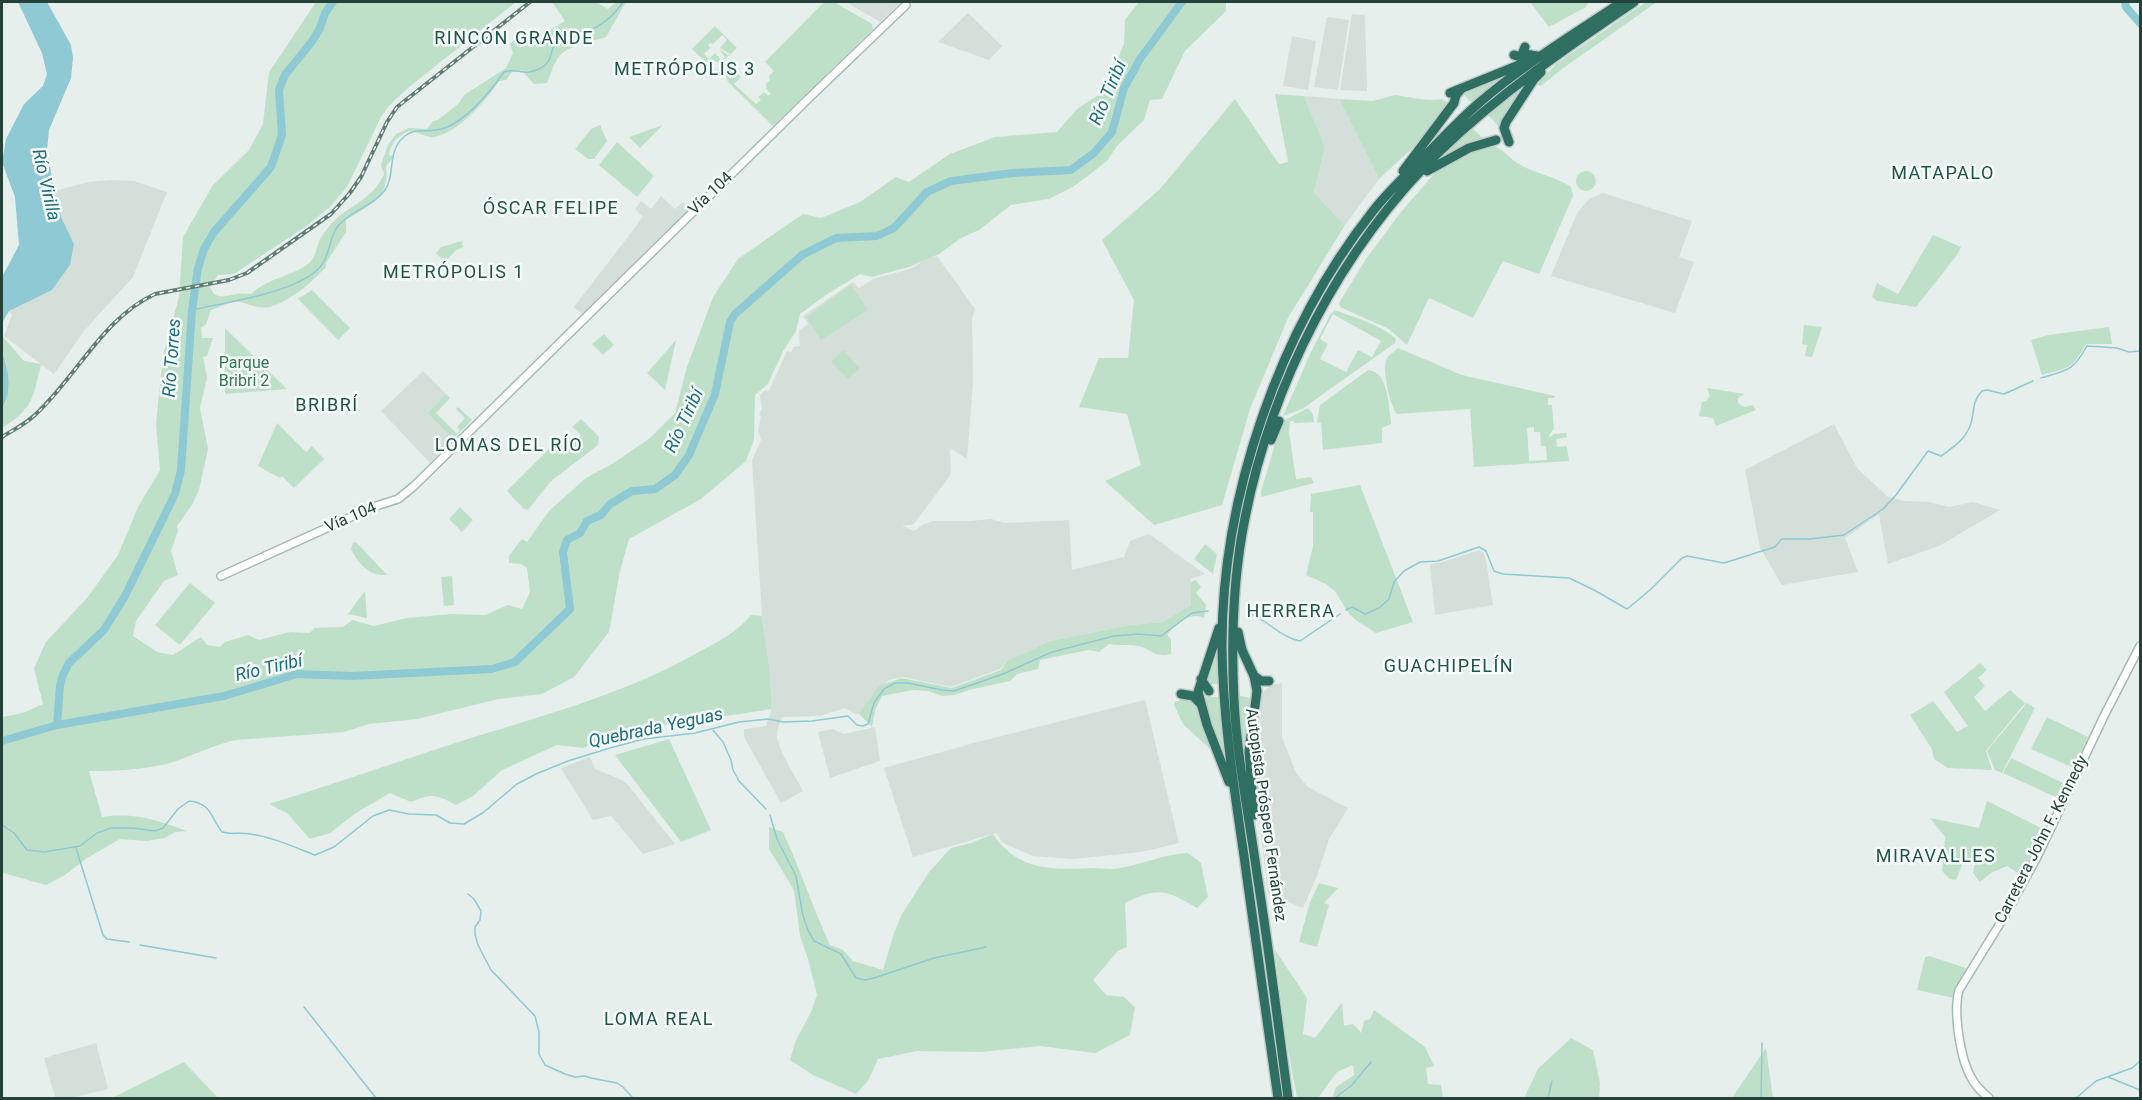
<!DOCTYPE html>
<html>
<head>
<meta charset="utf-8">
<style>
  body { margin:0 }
  #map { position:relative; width:2142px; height:1100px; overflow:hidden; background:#e6efeb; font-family:Roboto,sans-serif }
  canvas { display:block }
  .frame { position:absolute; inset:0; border:3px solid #24423a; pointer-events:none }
</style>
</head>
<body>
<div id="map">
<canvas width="2142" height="1100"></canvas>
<div class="frame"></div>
</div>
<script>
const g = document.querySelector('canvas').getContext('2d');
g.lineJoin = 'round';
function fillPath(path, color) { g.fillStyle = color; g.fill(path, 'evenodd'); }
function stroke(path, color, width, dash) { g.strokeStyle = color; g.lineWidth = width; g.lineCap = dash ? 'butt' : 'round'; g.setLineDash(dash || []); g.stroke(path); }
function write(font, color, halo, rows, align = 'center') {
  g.font = font + ' Roboto,sans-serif'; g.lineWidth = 5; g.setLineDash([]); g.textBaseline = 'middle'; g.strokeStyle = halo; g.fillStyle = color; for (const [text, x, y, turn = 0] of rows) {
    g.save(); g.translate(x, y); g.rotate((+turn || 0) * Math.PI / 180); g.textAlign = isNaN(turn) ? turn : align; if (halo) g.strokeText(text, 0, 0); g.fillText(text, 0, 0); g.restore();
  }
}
fillPath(new Path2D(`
  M 846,2 L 901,2 L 880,22 Z
  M 968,13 L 1002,46 L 989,60 L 938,42 Z
  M 1352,14 L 1365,15 L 1367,91 L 1340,90 Z
  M 1327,17 L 1349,20 L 1338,90 L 1314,87 Z
  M 1292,36 L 1316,41 L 1308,90 L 1283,86 Z
  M 1304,96 L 1339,99 L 1379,179 L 1345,225 L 1314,193 L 1325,147 Z
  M 111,180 L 134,181 L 167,192 L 133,277 L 84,331 L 54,374 L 4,336 L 12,315 L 2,303 L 2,289 L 22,304 L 52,290 L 70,265 L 74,244 L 62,219 L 55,191 L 89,182 Z
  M 1603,193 L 1692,221 L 1679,257 L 1694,262 L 1675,313 L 1551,276 L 1577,213 L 1589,199 Z
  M 661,196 L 675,209 L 683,202 L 691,211 L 584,315 L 574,307 L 643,217 L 635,209 L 641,201 L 651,209 Z
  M 937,256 L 975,309 L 972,318 L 973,381 L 967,459 L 950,448 L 951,474 L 914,524 L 902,526 L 914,531 L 924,524 L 933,521 L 970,521 L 991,519 L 1005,523 L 1069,520 L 1072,570 L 1124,557 L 1130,541 L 1149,534 L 1205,574 L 1191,579 L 1191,605 L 1162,622 L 1130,625 L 1050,641 L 1007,661 L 1000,669 L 951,687 L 903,677 L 889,680 L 880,689 L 862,714 L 855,714 L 845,708 L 820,716 L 782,717 L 777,731 L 777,739 L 783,755 L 803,791 L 781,803 L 744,737 L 744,729 L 766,726 L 772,709 L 770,672 L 762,616 L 752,460 L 761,440 L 758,430 L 761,416 L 759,415 L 762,408 L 760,395 L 765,390 L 769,391 L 787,351 L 791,352 L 794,347 L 800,346 L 799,331 L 808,324 L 803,316 L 853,282 L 859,288 L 873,279 L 910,269 L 926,259 Z
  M 423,371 L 446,394 L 427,413 L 453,439 L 430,463 L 381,411 Z
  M 1834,424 L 1857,468 L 1887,496 L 1904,501 L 1929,502 L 1949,507 L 1973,502 L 2000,510 L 1939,546 L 1888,564 L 1879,514 L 1845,538 L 1858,572 L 1782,585 L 1760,548 L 1745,470 Z
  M 1480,550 L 1484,554 L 1486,561 L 1493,605 L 1435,615 L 1430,564 L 1439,563 Z
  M 1282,683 L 1282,737 L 1296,773 L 1308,787 L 1348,808 L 1329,839 L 1317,876 L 1303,908 L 1268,894 L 1252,761 L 1259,736 L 1262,693 L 1271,685 Z
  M 1145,700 L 1179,843 L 1141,852 L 1073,859 L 1033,856 L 1003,843 L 996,833 L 913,857 L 884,768 L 974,743 Z
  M 875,727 L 880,761 L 830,778 L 818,732 L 832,729 L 844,734 Z
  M 590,757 L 595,769 L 622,780 L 628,785 L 675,844 L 643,854 L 611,816 L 593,820 L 561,768 Z
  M 96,1043 L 108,1089 L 70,1098 L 55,1097 L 44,1058 Z`), '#d4dfda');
fillPath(new Path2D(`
  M 316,2 L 516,2 L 409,87 L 389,106 L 381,117 L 347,187 L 330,207 L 305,227 L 234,274 L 218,275 L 210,287 C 215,300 224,297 236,294 C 241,293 246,294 251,294 C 270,276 297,276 311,261 C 316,255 317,246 320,239 C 323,234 327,229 331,224 C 349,204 371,202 384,174 L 381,165 L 388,145 L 396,134 L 409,128 L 427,129 L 433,121 L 438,120 L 458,104 L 464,95 L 506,68 L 513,53 L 510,44 L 524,31 L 537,38 L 565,21 L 552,2 L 596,2 L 608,9 L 616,2 L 626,2 L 606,37 C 591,42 564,45 556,61 C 552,68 550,76 547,83 L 534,84 L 521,70 L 512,72 L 506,80 L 499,81 C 488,99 454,137 432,137 C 425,136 416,132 409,131 C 397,137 392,141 389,155 L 394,157 L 386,166 C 390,198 370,205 346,220 L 346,232 L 326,263 L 326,267 C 312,282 290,302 269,307 C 256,310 244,300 233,302 C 226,303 218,308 211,310 L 206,324 L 201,328 L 202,338 L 213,338 L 207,356 L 203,357 L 207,378 L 200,408 L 208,449 L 199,490 L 192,505 L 177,526 L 178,531 L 171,551 L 178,575 L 164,581 L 136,621 L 133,636 L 157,652 L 173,655 L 201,637 L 207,645 L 220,647 L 225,642 L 248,635 L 259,640 L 290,632 L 310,633 L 314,628 L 343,627 L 352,620 L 374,626 L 407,618 L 452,614 L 485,615 L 508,605 L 522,609 L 530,592 L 527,568 L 521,564 L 509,563 L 509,556 L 522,539 L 527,542 L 549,511 L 586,478 L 612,464 L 650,438 L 675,413 L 687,367 L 713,297 L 738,259 L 803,214 L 821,218 L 860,202 L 896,177 L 909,182 L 950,154 L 995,137 L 1057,132 L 1077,109 L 1100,94 L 1109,80 L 1124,44 L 1125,20 L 1139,2 L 1226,2 L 1226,11 L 1185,51 L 1162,99 L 1150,100 L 1144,120 L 1117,146 L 1107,161 L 1073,187 L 1049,199 L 1011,205 L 979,230 L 961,238 L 939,254 L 909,267 L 872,277 L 860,274 L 826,295 L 800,314 L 796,331 L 783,351 L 768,384 L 755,395 L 754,440 L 746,461 L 701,499 L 629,539 L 620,571 L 609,632 L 574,677 L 542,694 L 498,699 L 417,719 L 369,724 L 344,732 L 236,740 C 214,745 194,755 173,762 C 145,770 118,771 89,771 L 102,817 C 134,812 157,820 187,831 L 175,832 L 165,838 L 147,841 L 120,839 L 87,858 L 65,875 L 46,885 L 3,873 L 2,872 L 2,717 L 23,713 L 43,704 L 34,668 L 46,642 L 87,598 L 118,555 L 138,507 L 160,470 L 156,424 L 163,355 L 179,297 L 183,237 L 213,185 L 249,150 L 263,124 L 269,72 Z
  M 824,2 L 834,2 L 872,24 L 873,29 L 773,126 L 728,82 L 726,76 L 729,63 L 741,77 L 734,84 L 756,104 L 761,100 L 758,97 L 764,92 L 768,96 L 771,94 L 766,89 L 766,84 L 770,80 L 769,76 L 774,71 L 765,62 Z
  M 1530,2 L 1589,2 L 1586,7 L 1549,27 Z
  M 1646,2 L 1657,2 L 1562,69 L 1541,86 L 1537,84 L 1556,64 Z
  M 715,26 L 737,48 L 721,63 L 715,61 L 709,65 L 692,49 ZM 722,35 L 727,40 L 720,48 L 730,54 L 728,55 L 719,49 L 725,57 L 721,60 L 715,53 L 709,59 L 704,54 L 710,48 L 708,45 L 711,43 L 713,44 Z
  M 1509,74 L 1472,103 L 1462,93 Z
  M 1527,84 L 1501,129 L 1487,114 Z
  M 1275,94 L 1304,96 L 1325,147 L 1314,193 L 1345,225 L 1288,318 L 1250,409 L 1222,505 L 1154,525 L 1105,481 L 1141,465 L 1127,414 L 1079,407 L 1099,358 L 1128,358 L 1134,300 L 1102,240 L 1160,189 L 1235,99 L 1279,164 L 1288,162 Z
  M 1395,95 C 1411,97 1426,102 1442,99 L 1447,102 C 1441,126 1398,161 1379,179 L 1339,99 L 1373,101 Z
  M 600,125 L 607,141 L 594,159 L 588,159 L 575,149 L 591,129 Z
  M 663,125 L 640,148 L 629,137 Z
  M 1473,129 L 1484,139 L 1438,161 L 1454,144 Z
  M 617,142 L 654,176 L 637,197 L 599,165 Z
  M 1488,146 C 1502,145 1507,157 1519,164 C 1535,174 1555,176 1571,187 L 1573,196 L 1539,274 L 1503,261 L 1473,318 L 1429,298 L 1407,345 L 1389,329 L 1340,307 L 1339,303 L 1366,259 L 1401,212 L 1433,175 L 1440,168 Z
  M1576 181a10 10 0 1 1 20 0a10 10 0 1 1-20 0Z
  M 1933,235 L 1961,247 L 1957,255 L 1916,307 L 1877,301 L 1872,297 L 1877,283 L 1898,294 Z
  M 462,241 L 463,247 L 455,251 L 445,262 L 436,253 L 441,247 Z
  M 851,285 L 868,310 L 821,340 L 806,317 Z
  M 312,290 L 350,328 L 338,340 L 298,299 Z
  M 1335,310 C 1355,318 1380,324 1396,339 L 1395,343 L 1302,409 L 1283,416 L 1310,354 L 1330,315 ZM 1333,314 L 1381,341 L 1372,357 L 1358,350 L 1346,372 L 1320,359 L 1328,344 L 1320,339 Z
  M 1804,325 L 1822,327 L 1812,357 L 1805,356 L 1807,345 L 1802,344 Z
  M 2109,327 L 2112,344 L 2086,344 C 2072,370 2069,367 2042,375 L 2031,340 L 2048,335 Z
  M 225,328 L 287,389 L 225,394 Z
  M 604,334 L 614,345 L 603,355 L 592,344 Z
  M 2,336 L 24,361 L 41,364 C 33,398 33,409 2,428 L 2,409 L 6,402 L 7,366 L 2,352 Z
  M 676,340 L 665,390 L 647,373 Z
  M 1398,348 L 1462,375 L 1555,396 L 1554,398 L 1548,398 L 1548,405 L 1552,405 L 1554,429 L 1549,435 L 1550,437 L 1554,434 L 1566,433 L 1567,437 L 1556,439 L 1557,447 L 1567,446 L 1569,461 L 1474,467 L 1470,409 L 1397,414 C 1390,406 1381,367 1387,358 C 1390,354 1395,351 1398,348 ZM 1534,427 L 1534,432 L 1540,432 L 1541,446 L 1546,446 L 1547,460 L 1529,461 L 1527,428 Z
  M 843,350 L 860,368 L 848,379 L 831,362 Z
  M 1368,370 C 1389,372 1388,405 1391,421 L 1391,424 L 1382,428 L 1382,443 L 1323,450 L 1321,423 L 1317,422 L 1320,405 Z
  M 1707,388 L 1745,394 L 1738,398 L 1738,403 L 1744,407 L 1753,405 L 1756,410 L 1716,426 L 1713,418 L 1699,416 L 1702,402 L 1706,401 L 1710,396 Z
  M 446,394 L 450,398 L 436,413 L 457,434 L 460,430 L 457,427 L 465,418 L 456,409 L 458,407 L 472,420 L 453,439 L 427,413 Z
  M 1308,408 L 1313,414 L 1314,422 L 1294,423 L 1294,421 L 1290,421 L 1289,432 L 1296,479 L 1311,477 L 1314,483 L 1261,497 L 1261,492 L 1275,444 L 1285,420 Z
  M 581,419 L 599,437 L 598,445 L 550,482 L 528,510 L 524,509 L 507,491 L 561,437 L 568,444 L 573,439 L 576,441 L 581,435 L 572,427 Z
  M 277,423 L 306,452 L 312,446 L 324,459 L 294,488 L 282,476 L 280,478 L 258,466 Z
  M 1360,485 L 1413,622 L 1376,633 L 1357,621 L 1349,614 L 1335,591 L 1326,584 L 1306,575 L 1313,546 L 1313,512 L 1310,512 L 1311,494 Z
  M 460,507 L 473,520 L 462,532 L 449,519 Z
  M 356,542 L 357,543 L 387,575 C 368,576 359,564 351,549 L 353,543 Z
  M 1205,544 L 1217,554 L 1213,574 L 1194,559 Z
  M 452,576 L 454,605 L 444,606 L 441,577 Z
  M 1196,580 L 1201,587 L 1196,593 L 1206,605 L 1204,618 C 1190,611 1176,624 1167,635 L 1171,639 L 1171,654 C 1154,658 1153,650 1139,646 C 1129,644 1119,646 1109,644 L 1099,652 L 1088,650 L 1040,660 L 1038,669 L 1017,674 L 1010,681 L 969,690 L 954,695 L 942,696 L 928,691 L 913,690 L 882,696 L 875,710 L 872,727 L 859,714 L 878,687 L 901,678 L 952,688 L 1001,670 L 1007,661 L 1050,641 L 1130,625 L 1162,622 L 1191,605 L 1191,582 Z
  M 190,583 L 215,603 L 180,645 L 155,625 Z
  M 365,591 L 367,618 L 348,614 Z
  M 751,615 L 762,616 L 770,672 L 772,709 L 673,724 L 635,727 L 583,748 L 557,745 L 502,770 L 473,796 L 456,805 C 436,794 432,793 411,802 L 390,793 L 356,813 L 330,833 L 310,839 L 287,813 L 269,804 C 324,787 379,768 434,750 C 524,720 616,699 699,652 C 719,641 736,633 751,615 Z
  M 1218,646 L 1219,684 L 1207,684 L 1205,681 L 1207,676 Z
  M 1980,663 L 1987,670 L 1978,678 L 1985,686 L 1974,697 L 1985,711 L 2010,690 L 2025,703 L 1986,751 L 1992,770 L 1948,768 L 1934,759 L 1932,749 L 1910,715 L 1933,701 L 1957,732 L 1968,726 L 1944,692 Z
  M 1240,696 L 1251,698 L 1252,703 L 1251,812 L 1242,754 L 1238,702 Z
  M 1207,697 L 1219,697 L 1228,769 L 1205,708 L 1205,699 Z
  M 1181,700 L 1191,700 L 1196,704 L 1203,730 L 1211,750 L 1183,724 L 1174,705 L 1175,702 Z
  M 2027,703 L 2035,708 L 2002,773 L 1995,770 L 1987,751 Z
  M 2047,717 L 2088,737 L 2074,768 L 2031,749 Z
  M 669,739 L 711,830 L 681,842 L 615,755 Z
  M 2011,758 L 2065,784 L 2060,799 L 2003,773 Z
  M 1987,801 L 2045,830 L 2023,876 L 2007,866 L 1991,873 L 1980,882 L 1973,873 L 1976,856 L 1964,860 L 1956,880 L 1950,879 L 1942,871 L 1945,837 L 1930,818 L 1979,828 Z
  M 769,827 L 783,832 C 800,869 813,908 830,945 L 843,950 L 853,961 L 883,970 L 894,933 L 902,914 L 929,872 L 951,848 L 971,843 L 993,834 C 1017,871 1053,870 1092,868 C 1101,868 1111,870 1120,868 C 1144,864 1163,854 1188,853 L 1201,863 L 1208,897 L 1197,908 C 1166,890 1159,886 1125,903 L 1127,947 L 1118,951 L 1093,980 L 1106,995 L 1124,997 L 1135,1007 L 1130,1035 L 1095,1053 L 1040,1046 L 981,1052 L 917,1051 L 878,1059 L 868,1081 L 856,1094 L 813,1075 L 790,1060 L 796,1040 L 811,1012 L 817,995 L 808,959 L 800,936 L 794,890 L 769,849 Z
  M 1319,883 L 1338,888 L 1324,903 L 1329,905 L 1317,947 L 1299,942 L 1310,902 Z
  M 1275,950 L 1307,998 L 1303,1034 L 1315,1038 L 1342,1002 L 1344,1026 L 1353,1024 L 1361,1033 L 1364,1021 L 1370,1019 L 1374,1010 L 1425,1047 L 1434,1066 L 1426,1068 L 1428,1084 L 1441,1085 L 1443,1098 L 1332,1098 L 1336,1087 L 1354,1075 L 1353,1065 L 1337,1072 L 1318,1098 L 1297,1098 L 1286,1039 Z
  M 1929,956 L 1966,968 L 1954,998 L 1917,990 L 1925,957 Z
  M 1571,1038 L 1593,1050 L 1600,1083 L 1599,1098 L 1524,1098 L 1538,1069 Z
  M 1766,1048 L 1773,1098 L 1732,1098 Z
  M 184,1062 L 218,1098 L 112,1098 Z`), '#bfe0c8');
fillPath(new Path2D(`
  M 18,2 L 47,2 L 71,45 L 73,58 L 71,78 L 49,130 L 47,150 L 55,195 L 62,219 L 74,244 L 70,265 L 52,290 L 9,311 L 2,323 L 2,277 L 19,245 L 15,197 L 2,162 L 6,139 L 24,104 L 43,86 L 47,74 L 42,53 Z
  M 2,352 C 9,371 12,391 2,409 Z`), '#8ec9d4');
stroke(new Path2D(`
  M 192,310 C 226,302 297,293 320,267 C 330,257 329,237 338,226 C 351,210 374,206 385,190 C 396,175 386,151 405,136 C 415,128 425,132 436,130 C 462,127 490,92 504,72 C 517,67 523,77 539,69 C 556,61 549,43 561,35 C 568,30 575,31 583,31 C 599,30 615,14 623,2
  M 2041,378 C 2068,370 2073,371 2087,346 L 2117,348 L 2129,352 L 2140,351
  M 1346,610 L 1352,607 L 1365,614 L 1379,608 L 1389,599 L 1394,582 L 1404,571 L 1420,562 L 1438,561 L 1479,547 L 1486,551 L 1494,571 L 1503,574 L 1569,578 L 1594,590 L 1627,609 L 1650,590 L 1682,558 L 1687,556 L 1724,563 L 1775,547 L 1782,539 L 1810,539 L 1844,535 L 1883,509 L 1896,495 L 1928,451 L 1941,456 C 1953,447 1964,441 1970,426 C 1975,414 1971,402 1982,391 L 1987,390 L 2004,394 L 2033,381
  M 1246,612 C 1266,618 1279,637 1300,641 L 1340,614
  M 713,730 L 723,742 L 731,760 L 733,770 L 739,781 L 766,809
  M 770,815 L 777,839 L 796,876 L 803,916 L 808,930 L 814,941 L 841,954 L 856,978 L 865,980 L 874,978 L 934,958 L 986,947
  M 2,825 L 14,833 L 27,850 L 44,852 L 80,846 L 97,833 L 111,828 L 132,828 L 155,831 L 163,828 L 178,809 L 189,801 C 211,803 210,816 222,832 C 232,835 240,832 250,834 C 273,837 294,847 315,855 L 334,847 L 373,816 L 389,810 L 409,814 L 436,815 L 450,823 L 464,824 L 484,812 L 517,784 L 536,774 L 568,761 L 610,748 L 644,739 L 695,733 L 739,722 L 768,719 L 783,722 L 812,721 L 848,716 L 857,725 L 863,726 L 868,724 L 874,703 L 884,689 L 895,683 L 908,683 L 942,690 L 954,691 L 1003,674 L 1052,652 L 1114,636 L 1138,634 L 1161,636 L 1192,613 L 1208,611
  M 76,848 L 103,935 L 107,939 L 129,942
  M 468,894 L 474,899 L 481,911 L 480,920 L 475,927 L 475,934 L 478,945 L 491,970 L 535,1016 L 539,1032 L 539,1054 L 545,1065 L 565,1074 L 575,1077 L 585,1076 L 591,1078 L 617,1083 L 623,1087 L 633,1098
  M 140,945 L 216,958
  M 304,1007 L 376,1098
  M 2108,1077 L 2140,1090
  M 1335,1098 L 1352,1085 L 1371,1062
  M 1548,1098 L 1552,1081
  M 1761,1098 L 1762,1043
  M 2076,1098 L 2096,1081 L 2132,1068 L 2140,1061`), '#8ec9d4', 1.5);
stroke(new Path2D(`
  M 2125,2 L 2126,7 L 2140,23
  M 57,725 L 60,686 L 63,675 L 69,663 L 104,630 L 125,596 L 175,494 L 181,470 L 192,310 L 198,268 L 204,249 L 214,232 L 271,167 L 282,135 L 279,90 L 285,75 L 313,40 L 320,28 L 325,13 L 333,2
  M 2,741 L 57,725 L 224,696 L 297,674 L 352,676 L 492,669 L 515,662 L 570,609 L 563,552 L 567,540 L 580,533 L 587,521 L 601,515 L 610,504 L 632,491 L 655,489 L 675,475 L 689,455 L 715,394 L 730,322 L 735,314 L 802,255 L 836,238 L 877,236 L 894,228 L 927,192 L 951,181 L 1013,173 L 1071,170 L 1094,153 L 1112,132 L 1124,88 L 1140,59 L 1182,2`), '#8ec9d4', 8);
const secondary = new Path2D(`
  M 221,576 L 373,507 L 398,499 L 414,486 L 809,98 L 906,5
  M 1989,1098 C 1982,1092 1975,1086 1971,1077 C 1960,1058 1953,1011 1959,990 L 2004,917 L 2037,857 L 2104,716 L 2140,646`);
const highway = new Path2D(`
  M 1525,47 L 1523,52 L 1525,54 L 1537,56
  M 1514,55 L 1529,60
  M 1450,93 L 1529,61
  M 1509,142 L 1504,128 L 1506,122 L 1534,79 L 1541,72
  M 1403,171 L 1454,103 L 1456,95 L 1462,88
  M 1427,171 L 1469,148 L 1496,140
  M 1271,440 L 1279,421
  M 1219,628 L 1198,692 L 1207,725 L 1229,782
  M 1238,632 L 1242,650 L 1254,676 L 1257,691 L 1249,751 L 1254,815
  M 1254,676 L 1261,681 L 1269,681
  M 1201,679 L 1209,691
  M 1181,694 L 1193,696 L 1201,704
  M 1278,1098 C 1267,1018 1255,937 1244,856 C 1234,787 1223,719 1222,649 C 1221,498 1279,330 1373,211 C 1386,194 1401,180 1416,165 C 1437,144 1456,123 1479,103 C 1523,65 1574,34 1622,2
  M 1288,1098 C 1278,1024 1269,949 1257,874 C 1249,816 1237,758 1234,700 C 1231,640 1233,577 1245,518 C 1272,382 1340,249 1440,151 C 1499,94 1566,48 1634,2`);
stroke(secondary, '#a4bbb3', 10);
stroke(highway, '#c2cac8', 12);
stroke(secondary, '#fff', 7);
stroke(highway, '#2f6f62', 9);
const rail = new Path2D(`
  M 2,437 C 13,430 26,424 36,414 C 77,376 103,318 155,294 L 229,280 L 247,273 L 331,214 L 349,194 L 361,177 L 387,122 L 397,107 L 530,2`);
stroke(rail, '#5f7d75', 4);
stroke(rail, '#f7fbf9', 1.5, [4.5]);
write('16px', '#24423a', '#f7fbf9', [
  ["Vía 104",711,194,-44],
  ["Vía 104",351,518,-23],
  ["Autopista Próspero Fernández",1265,815,82],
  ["Carretera John F. Kennedy",2042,840,-63]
]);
write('16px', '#2d7a4b', '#f7fbf9', [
  ["Parque",244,364],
  ["Bribri 2",244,382]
]);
g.letterSpacing = '1.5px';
write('18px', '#1f5548', '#f7fbf9', [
  ["RINCÓN GRANDE",514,39],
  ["METRÓPOLIS 3",685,70],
  ["MATAPALO",1943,174],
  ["ÓSCAR FELIPE",551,209],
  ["METRÓPOLIS 1",454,273],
  ["BRIBRÍ",327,406],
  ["LOMAS DEL RÍO",509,446],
  ["HERRERA",1291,612],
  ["GUACHIPELÍN",1449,667],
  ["MIRAVALLES",1936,857],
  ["LOMA REAL",659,1020]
]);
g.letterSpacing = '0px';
write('italic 18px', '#1c6f80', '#f7fbf9', [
  ["Río Tiribí",1109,93,-67],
  ["Río Virilla",45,185,77],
  ["Río Torres",173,358,-86],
  ["Río Tiribí",685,421,-65],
  ["Río Tiribí",269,669,-13],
  ["Quebrada Yeguas",656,729,-12]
]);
</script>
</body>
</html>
